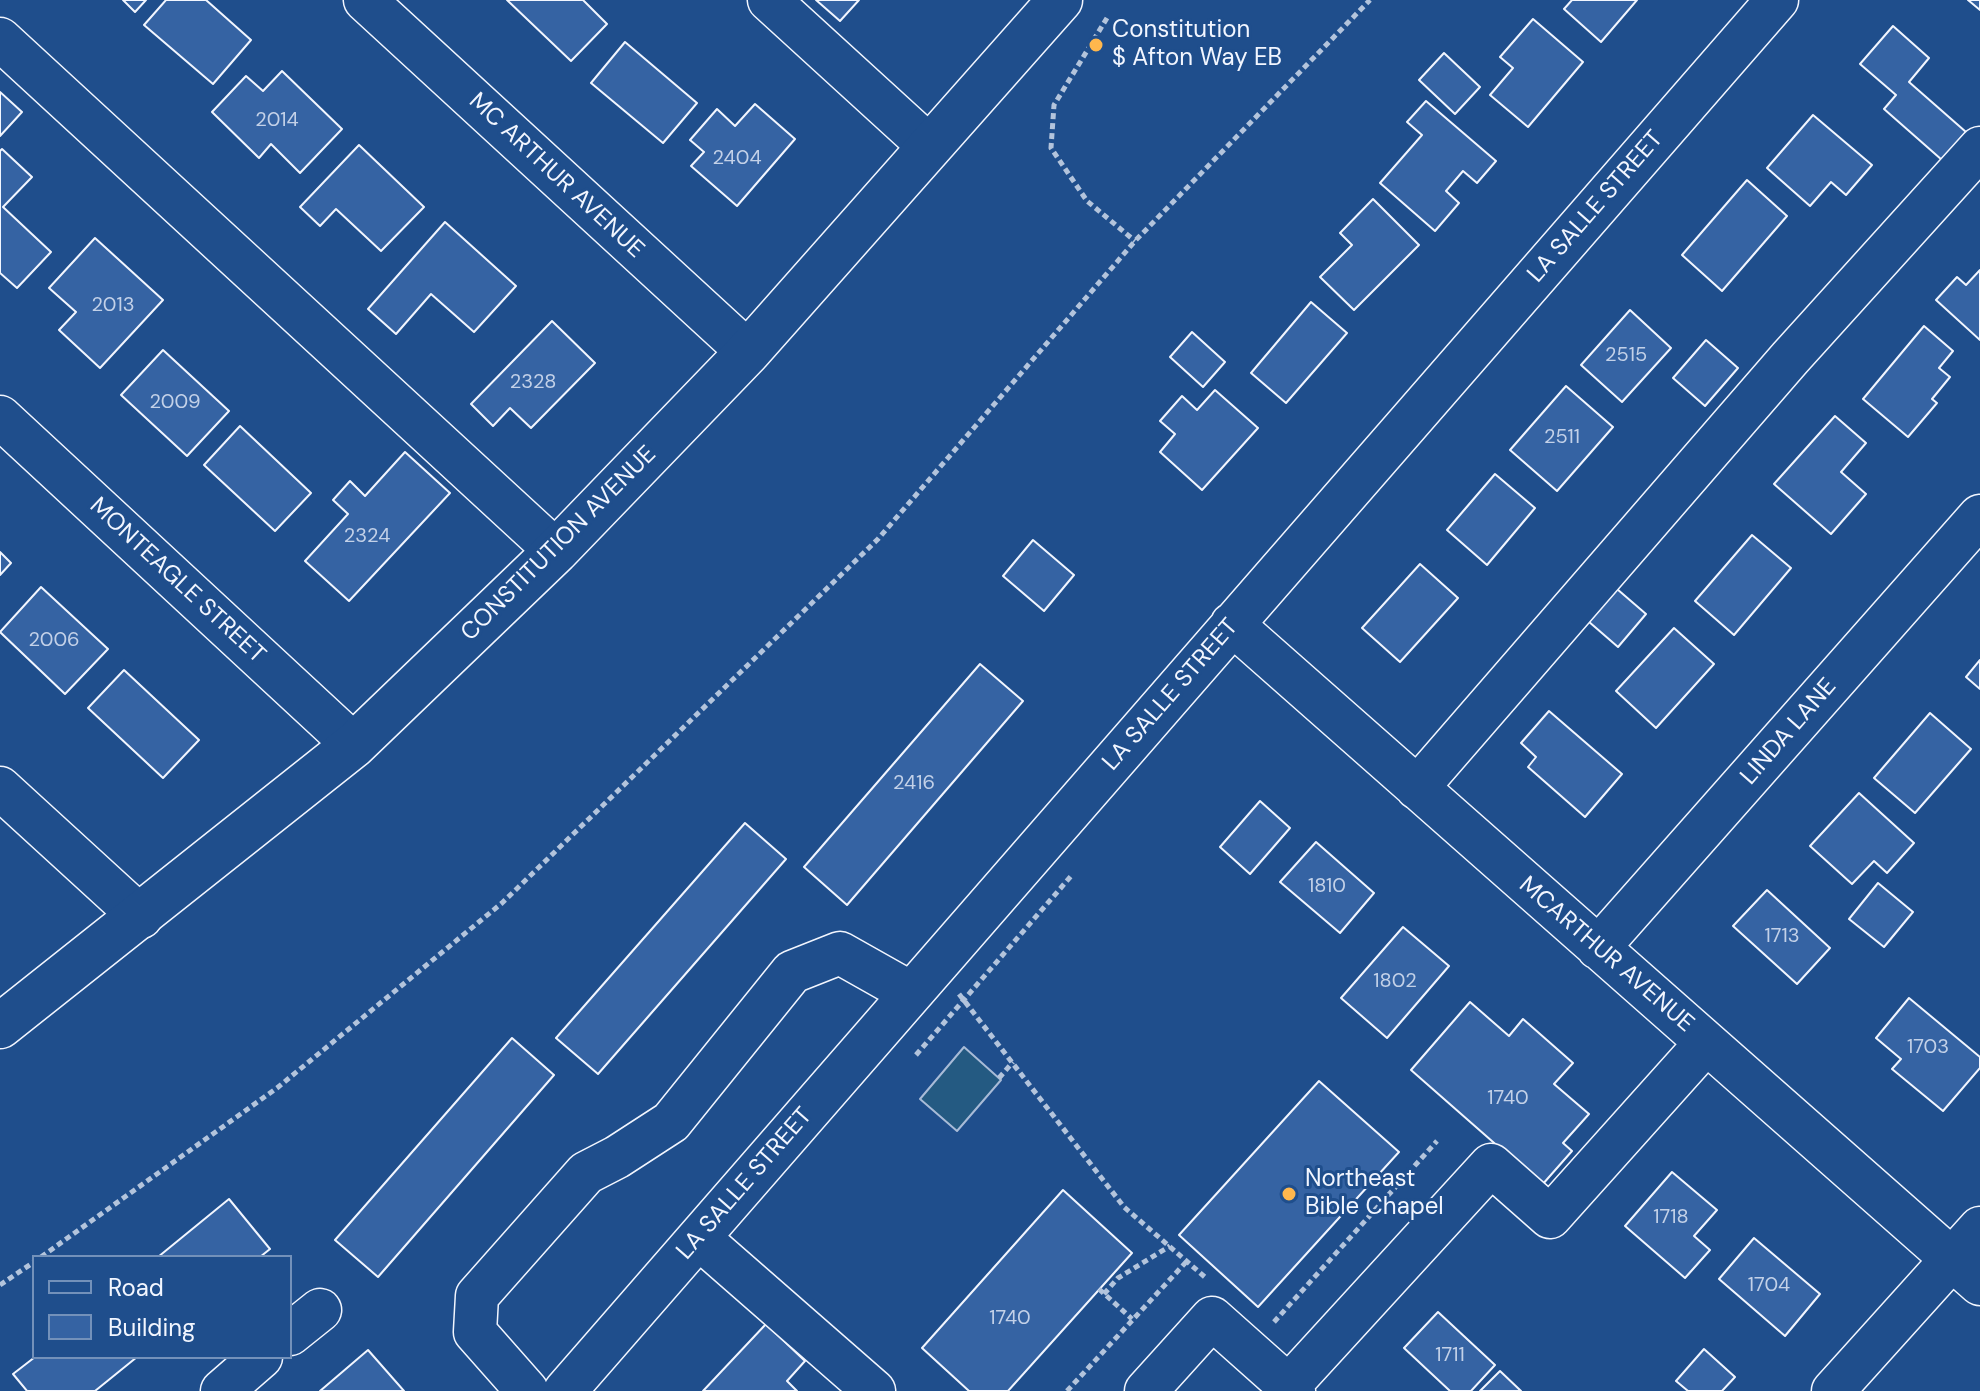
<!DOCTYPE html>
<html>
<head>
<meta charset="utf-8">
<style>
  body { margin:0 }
  #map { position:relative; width:1980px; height:1391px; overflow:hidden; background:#1f4e8c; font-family:"DM Sans",sans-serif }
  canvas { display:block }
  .legend { position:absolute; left:32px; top:1255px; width:260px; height:104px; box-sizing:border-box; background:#1f4e8c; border:2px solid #7391ba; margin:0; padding:10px 14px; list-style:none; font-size:24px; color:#f2f6ff }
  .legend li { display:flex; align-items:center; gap:16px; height:40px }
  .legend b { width:40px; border:2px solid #7391ba }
</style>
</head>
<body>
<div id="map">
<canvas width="1980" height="1391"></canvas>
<ul class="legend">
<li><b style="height:10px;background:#1f4e8c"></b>Road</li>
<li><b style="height:22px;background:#3563a3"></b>Building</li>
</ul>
</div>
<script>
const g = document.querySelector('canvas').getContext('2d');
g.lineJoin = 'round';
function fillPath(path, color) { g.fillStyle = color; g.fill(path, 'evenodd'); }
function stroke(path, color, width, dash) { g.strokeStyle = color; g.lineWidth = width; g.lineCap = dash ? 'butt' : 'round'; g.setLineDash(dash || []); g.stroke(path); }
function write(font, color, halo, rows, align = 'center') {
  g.font = font + ' "DM Sans",sans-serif'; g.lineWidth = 6; g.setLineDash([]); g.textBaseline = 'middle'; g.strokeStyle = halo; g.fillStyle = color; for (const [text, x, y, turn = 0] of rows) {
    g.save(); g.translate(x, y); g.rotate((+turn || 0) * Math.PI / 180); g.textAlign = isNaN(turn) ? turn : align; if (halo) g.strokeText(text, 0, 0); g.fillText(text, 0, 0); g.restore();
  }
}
const green = new Path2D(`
  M 964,1047 L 1001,1080 L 957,1131 L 920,1099 Z`);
fillPath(green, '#245a82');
stroke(green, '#a8bbd7', 2);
const building = new Path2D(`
  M 123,0 L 146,0 L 135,12 Z
  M 166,0 L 206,0 L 251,40 L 213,84 L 144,25 Z
  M 507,0 L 583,0 L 607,24 L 571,61 Z
  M 816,0 L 859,0 L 840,21 Z
  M 1572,0 L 1637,0 L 1601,42 L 1564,9 Z
  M 1968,0 L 1980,0 L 1980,10 Z
  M 1533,19 L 1583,62 L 1528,127 L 1490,95 L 1513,68 L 1500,57 Z
  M 1893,26 L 1929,58 L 1909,82 L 1966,132 L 1942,160 L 1884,109 L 1896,95 L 1860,64 Z
  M 625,42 L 697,103 L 663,143 L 591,83 Z
  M 1444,53 L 1480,87 L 1455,114 L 1419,80 Z
  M 282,71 L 342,129 L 300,173 L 271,144 L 259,158 L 212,112 L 246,76 L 263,91 Z
  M 0,92 L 22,112 L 0,136 Z
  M 1426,101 L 1496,161 L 1477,183 L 1463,171 L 1446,191 L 1459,203 L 1435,231 L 1380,183 L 1422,135 L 1407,122 Z
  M 755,104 L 795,139 L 737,206 L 691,166 L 704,152 L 690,140 L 717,109 L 735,126 Z
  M 1813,115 L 1872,165 L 1846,195 L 1831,182 L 1810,206 L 1767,168 Z
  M 359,145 L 424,207 L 381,251 L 336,209 L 320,226 L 300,207 Z
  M 2,149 L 32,177 L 3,207 L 51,252 L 17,288 L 0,273 L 0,151 Z
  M 1747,180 L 1787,216 L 1722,291 L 1682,255 Z
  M 1373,199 L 1419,245 L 1354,310 L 1320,277 L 1352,245 L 1340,233 Z
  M 445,222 L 516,286 L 474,332 L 431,294 L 396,334 L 368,309 Z
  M 95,238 L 163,300 L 100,368 L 59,330 L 76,312 L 49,288 Z
  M 1980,270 L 1980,340 L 1936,300 L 1957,277 L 1966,285 Z
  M 1311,302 L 1347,333 L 1286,403 L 1251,373 Z
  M 1630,310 L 1671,348 L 1622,402 L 1581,365 Z
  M 552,321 L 595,363 L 531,428 L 510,408 L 493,426 L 471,404 Z
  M 1924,326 L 1953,351 L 1939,368 L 1950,377 L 1932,399 L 1937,403 L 1908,437 L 1863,399 Z
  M 1192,332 L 1225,362 L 1203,387 L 1170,357 Z
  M 1706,340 L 1738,368 L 1705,406 L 1673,378 Z
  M 163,350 L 229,411 L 187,456 L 121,395 Z
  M 1566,386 L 1613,427 L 1557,491 L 1510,450 Z
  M 1215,390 L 1258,428 L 1202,490 L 1160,452 L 1175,434 L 1160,421 L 1182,396 L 1197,410 Z
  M 1835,416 L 1866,443 L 1841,472 L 1866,494 L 1831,534 L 1774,484 Z
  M 240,426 L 311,493 L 275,531 L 204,465 Z
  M 405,452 L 450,493 L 349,601 L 305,561 L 348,514 L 333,500 L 350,481 L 365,496 Z
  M 1495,474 L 1535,508 L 1487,565 L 1447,530 Z
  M 1752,535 L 1791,568 L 1734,635 L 1695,601 Z
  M 1033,540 L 1074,575 L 1044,611 L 1003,576 Z
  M 0,552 L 11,563 L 0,575 Z
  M 1420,564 L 1458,598 L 1400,662 L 1362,628 Z
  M 41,587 L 108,649 L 65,694 L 0,632 Z
  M 1617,589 L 1646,614 L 1618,647 L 1588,621 Z
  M 1674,628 L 1714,664 L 1656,728 L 1616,691 Z
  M 1980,660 L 1980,689 L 1966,677 Z
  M 980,664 L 1023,701 L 847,905 L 804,867 Z
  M 124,670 L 199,740 L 163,778 L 88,708 Z
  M 1549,711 L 1622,774 L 1585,817 L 1528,767 L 1536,757 L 1521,743 Z
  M 1930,713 L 1971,749 L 1915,813 L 1874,778 Z
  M 1859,793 L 1914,843 L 1887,873 L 1874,861 L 1852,884 L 1810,846 Z
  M 1260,801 L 1290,828 L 1250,874 L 1220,847 Z
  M 745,823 L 786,859 L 598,1074 L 556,1038 Z
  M 1316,842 L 1374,893 L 1340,933 L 1280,882 Z
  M 1878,883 L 1913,912 L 1884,947 L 1849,919 Z
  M 1767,890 L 1830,948 L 1797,984 L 1733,926 Z
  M 1403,927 L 1449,966 L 1387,1038 L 1341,998 Z
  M 1909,998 L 1980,1057 L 1980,1068 L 1943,1111 L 1892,1069 L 1901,1059 L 1876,1038 Z
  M 1470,1002 L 1509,1036 L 1523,1019 L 1573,1063 L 1554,1084 L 1589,1114 L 1563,1143 L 1572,1151 L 1542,1185 L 1411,1070 Z
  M 512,1038 L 554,1075 L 378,1277 L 335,1240 Z
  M 1319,1081 L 1399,1152 L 1258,1307 L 1179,1235 Z
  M 1672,1172 L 1717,1210 L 1694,1236 L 1710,1250 L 1685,1278 L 1625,1226 Z
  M 1063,1190 L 1132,1253 L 1008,1391 L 969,1391 L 922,1348 Z
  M 229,1199 L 270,1249 L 260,1257 L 158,1257 Z
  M 1754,1238 L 1820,1294 L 1785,1336 L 1719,1279 Z
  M 1438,1312 L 1495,1365 L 1471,1391 L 1450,1391 L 1404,1348 Z
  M 766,1324 L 805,1361 L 787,1381 L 797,1391 L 703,1391 Z
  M 1704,1349 L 1735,1377 L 1722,1391 L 1688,1391 L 1676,1381 Z
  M 368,1350 L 404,1391 L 320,1391 Z
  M 35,1357 L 137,1357 L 95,1391 L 27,1391 L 13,1374 Z
  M 1500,1371 L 1521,1391 L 1480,1391 Z`);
fillPath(building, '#3563a3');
stroke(building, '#f2f6ff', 2);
const minor = new Path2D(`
  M 365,0 L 748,352
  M 769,0 L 930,147
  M 0,39 L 556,551
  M 0,417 L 354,745
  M 1232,624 L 1980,1284
  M 0,788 L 141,917
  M 1417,788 L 1790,358 L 1980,148
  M 1598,948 L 1980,516
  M 699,1238 L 874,1391
  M 290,1334 L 320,1310
  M 222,1391 L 261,1357
  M 527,1391 L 475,1332 L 477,1296 L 586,1173 L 617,1157 L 671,1122 L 792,972 L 840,953 L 911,993
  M 565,1391 L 1777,0
  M 1146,1391 L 1212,1318 L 1294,1391
  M 1284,1391 L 1491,1165 L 1550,1217 L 1706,1043
  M 1833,1391 L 1980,1228`);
const major = new Path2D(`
  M 0,1026 L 354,745 L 556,551 L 748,352 L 1060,0`);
stroke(minor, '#f2f6ff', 45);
stroke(major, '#f2f6ff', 47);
stroke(new Path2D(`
  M 1107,18 L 1054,105 L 1051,148 L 1087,201 L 1135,241
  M 959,994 L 1124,1207 L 1206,1278
  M 916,1055 L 1072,875
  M 999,1078 L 1013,1062
  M 41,1257 L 277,1088 L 502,903 L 878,539 L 1135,241 L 1370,0
  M 0,1285 L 34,1262
  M 1099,1289 L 1132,1319
  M 1104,1294 L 1118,1278 L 1170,1246
  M 1274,1322 L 1437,1141
  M 1067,1391 L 1187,1261`), '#b3c4dc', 5, [6, 4]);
stroke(minor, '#1f4e8c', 42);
stroke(major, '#1f4e8c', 44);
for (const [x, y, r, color] of [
  [1096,45,8,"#ffb74d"],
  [1289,1194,8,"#ffb74d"]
]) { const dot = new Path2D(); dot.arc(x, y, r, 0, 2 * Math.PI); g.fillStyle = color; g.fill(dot); stroke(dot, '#1f4e8c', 3); }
write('20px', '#c3d1e8', null, [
  ["2014",277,121],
  ["2404",737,159],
  ["2013",113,306],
  ["2515",1626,356],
  ["2328",533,383],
  ["2009",175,403],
  ["2511",1562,438],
  ["2324",367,537],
  ["2006",54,641],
  ["2416",914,784],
  ["1810",1327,887],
  ["1713",1782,937],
  ["1802",1395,982],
  ["1703",1928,1048],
  ["1740",1508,1099],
  ["1718",1671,1218],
  ["1704",1769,1286],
  ["1740",1010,1319],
  ["1711",1450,1356]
]);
write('24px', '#f2f6ff', '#1f4e8c', [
  ["Constitution",1112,31],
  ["$ Afton Way EB",1112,59],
  ["Northeast",1305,1180],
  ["Bible Chapel",1305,1208]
], 'left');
write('24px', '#f2f6ff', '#1f4e8c', [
  ["MC ARTHUR AVENUE",556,176,43],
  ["LA SALLE STREET",1596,207,-49],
  ["CONSTITUTION AVENUE",559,544,-45],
  ["MONTEAGLE STREET",177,581,43],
  ["LA SALLE STREET",1171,695,-49],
  ["LINDA LANE",1789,732,-49],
  ["MCARTHUR AVENUE",1606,955,41],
  ["LA SALLE STREET",745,1184,-49]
]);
</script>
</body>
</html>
